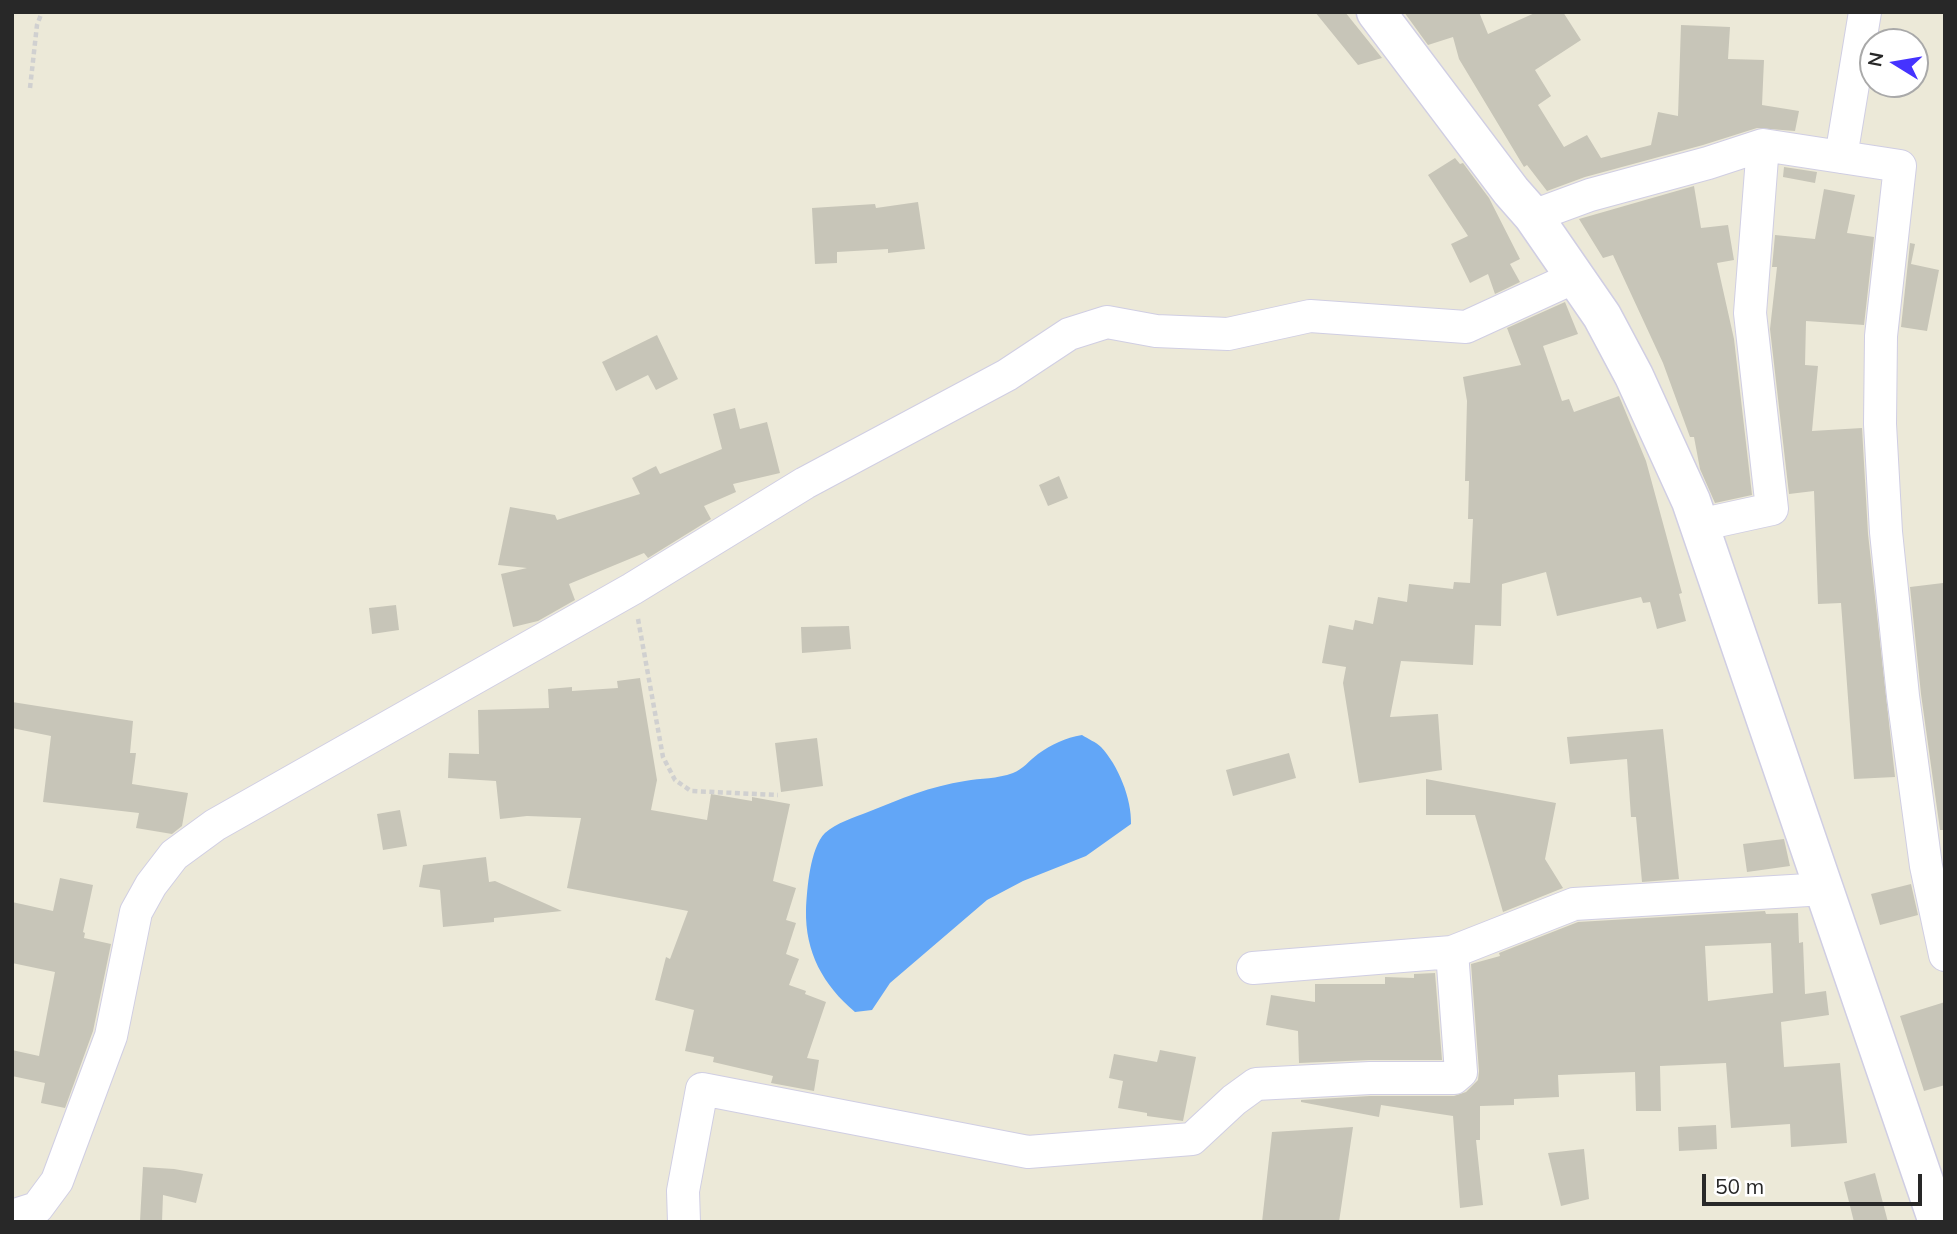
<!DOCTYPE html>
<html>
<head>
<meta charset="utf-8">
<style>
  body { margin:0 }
  #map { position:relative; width:1957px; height:1234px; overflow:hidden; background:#ece9d8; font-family:Mulish,sans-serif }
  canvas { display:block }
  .frame { position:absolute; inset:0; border:14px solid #282828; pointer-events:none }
  .north { position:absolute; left:1859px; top:28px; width:70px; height:70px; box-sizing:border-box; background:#fff; border:2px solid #a9a9a9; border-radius:50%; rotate:281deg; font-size:19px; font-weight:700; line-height:28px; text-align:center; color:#282828 }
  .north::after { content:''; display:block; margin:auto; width:24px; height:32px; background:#4533ff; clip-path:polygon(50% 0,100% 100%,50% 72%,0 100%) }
  .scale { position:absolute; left:1702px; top:1174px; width:220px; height:32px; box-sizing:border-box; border:4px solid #282828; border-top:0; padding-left:9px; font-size:21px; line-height:24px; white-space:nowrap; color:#282828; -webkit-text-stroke:5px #fff; paint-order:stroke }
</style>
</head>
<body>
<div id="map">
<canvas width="1957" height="1234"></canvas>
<div class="frame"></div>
<div class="north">N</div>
<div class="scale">50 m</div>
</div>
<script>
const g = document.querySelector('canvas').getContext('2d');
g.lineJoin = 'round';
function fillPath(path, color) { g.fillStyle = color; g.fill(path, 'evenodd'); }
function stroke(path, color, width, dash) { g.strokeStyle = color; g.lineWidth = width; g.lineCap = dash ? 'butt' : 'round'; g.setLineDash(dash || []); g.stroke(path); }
fillPath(new Path2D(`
  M 1082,735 C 1088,739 1096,742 1101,747 C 1118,765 1132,799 1131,824 L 1086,856 L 1023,881 L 987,900 L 890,983 L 872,1010 L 855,1012 C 823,985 805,952 806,910 C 807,889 810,848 825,833 C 836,823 855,817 868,812 C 900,799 931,786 965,781 C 981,778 997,779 1013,773 C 1022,770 1030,760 1038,754 C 1052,744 1065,738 1082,735 Z`), '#62a6f7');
fillPath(new Path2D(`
  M 1315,12 L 1345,12 L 1382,58 L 1358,65 Z
  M 1404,12 L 1479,12 L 1488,34 L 1537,12 L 1563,12 L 1581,40 L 1535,70 L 1551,96 L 1538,105 L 1564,147 L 1587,135 L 1601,158 L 1651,145 L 1658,112 L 1678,116 L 1681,25 L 1730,27 L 1728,59 L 1764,60 L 1762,105 L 1799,111 L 1795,131 L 1757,128 L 1703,145 L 1585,177 L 1547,191 L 1527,165 L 1524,167 L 1459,59 L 1453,37 L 1428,45 Z
  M 1455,158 L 1460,164 L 1463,163 L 1489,198 L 1520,259 L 1510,264 L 1520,282 L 1495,294 L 1488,274 L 1470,283 L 1451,244 L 1468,236 L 1428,175 Z
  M 1784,167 L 1817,172 L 1815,183 L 1783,177 Z
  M 1694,186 L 1701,228 L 1728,225 L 1734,260 L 1717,263 L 1734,339 L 1752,495 L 1715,503 L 1700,469 L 1694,437 L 1690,437 L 1663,363 L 1613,255 L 1603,258 L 1579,219 Z
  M 1824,189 L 1855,195 L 1847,233 L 1874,237 L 1864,325 L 1806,321 L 1805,365 L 1818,366 L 1812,431 L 1862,428 L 1868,534 L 1895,777 L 1854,779 L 1841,603 L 1818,604 L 1814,491 L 1789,494 L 1770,329 L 1777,267 L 1772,267 L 1773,257 L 1775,235 L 1815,239 Z
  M 918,202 L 925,249 L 888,253 L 888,249 L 837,252 L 837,263 L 815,264 L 812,208 L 875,204 L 876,208 Z
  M 1910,243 L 1915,244 L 1911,264 L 1939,270 L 1927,331 L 1901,327 Z
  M 1565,302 L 1578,334 L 1543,346 L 1562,401 L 1569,399 L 1574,412 L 1619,396 L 1646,461 L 1682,593 L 1679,594 L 1686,621 L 1657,629 L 1650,602 L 1643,603 L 1641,597 L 1557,616 L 1546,572 L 1502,584 L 1501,626 L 1475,625 L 1473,665 L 1401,661 L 1390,717 L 1438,714 L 1442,770 L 1359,783 L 1343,683 L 1346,667 L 1322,663 L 1329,625 L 1353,630 L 1355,620 L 1373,624 L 1378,597 L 1407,602 L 1409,584 L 1453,589 L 1454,582 L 1470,583 L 1473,519 L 1468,519 L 1469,481 L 1465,481 L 1467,401 L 1463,377 L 1521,365 L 1507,328 Z
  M 657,335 L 678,379 L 656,390 L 648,375 L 616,391 L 602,362 Z
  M 735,408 L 740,429 L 767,422 L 780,473 L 733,484 L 736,492 L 704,506 L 711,519 L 648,558 L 644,553 L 569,584 L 575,600 L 538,621 L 513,627 L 501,574 L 527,568 L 498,565 L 510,507 L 555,515 L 557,520 L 640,494 L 632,478 L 656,466 L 660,474 L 722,449 L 713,414 Z
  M 1059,476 L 1068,498 L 1048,506 L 1039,485 Z
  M 1943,583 L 1945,830 L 1940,830 L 1921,694 L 1910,587 Z
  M 396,605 L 399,630 L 372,634 L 369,608 Z
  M 849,626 L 851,649 L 802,653 L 801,627 Z
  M 640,678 L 657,780 L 651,810 L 707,820 L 711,794 L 752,801 L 752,797 L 790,804 L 773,881 L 796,888 L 786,920 L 796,923 L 786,954 L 799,959 L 789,985 L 806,991 L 805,994 L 826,1002 L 807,1058 L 819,1060 L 814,1091 L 771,1083 L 773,1076 L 713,1062 L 714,1057 L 685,1051 L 694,1010 L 655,1000 L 666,957 L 670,959 L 688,911 L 567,888 L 581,818 L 527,816 L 500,819 L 496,781 L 448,778 L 449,753 L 479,754 L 478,710 L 549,708 L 548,689 L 572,687 L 572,691 L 618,688 L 617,681 Z
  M 12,702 L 133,721 L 130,753 L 136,753 L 132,784 L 188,793 L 182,826 L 172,834 L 136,828 L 139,813 L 43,802 L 51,736 L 12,728 Z
  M 1663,729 L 1679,879 L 1642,882 L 1636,817 L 1631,817 L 1627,759 L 1570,764 L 1567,737 Z
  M 817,738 L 823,786 L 781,792 L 775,743 Z
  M 1289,753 L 1296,778 L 1233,796 L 1226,770 Z
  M 1426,779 L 1556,803 L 1545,859 L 1563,888 L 1503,912 L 1475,815 L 1426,815 Z
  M 400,810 L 407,846 L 383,850 L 377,814 Z
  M 1784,839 L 1790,866 L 1747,872 L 1743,844 Z
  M 486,857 L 489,882 L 495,881 L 562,911 L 494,918 L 494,922 L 443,927 L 440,890 L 419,887 L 423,865 Z
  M 60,878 L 93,885 L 83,932 L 85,933 L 84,938 L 111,944 L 93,1031 L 65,1108 L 41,1103 L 45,1083 L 12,1076 L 12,1050 L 39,1056 L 55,972 L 12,963 L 12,902 L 53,911 Z
  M 1911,884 L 1918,915 L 1880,925 L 1871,894 Z
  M 1765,911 L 1766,914 L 1798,913 L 1799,943 L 1803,942 L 1805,994 L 1826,991 L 1829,1015 L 1781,1022 L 1784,1067 L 1840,1063 L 1847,1143 L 1791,1147 L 1790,1124 L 1731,1128 L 1726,1063 L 1660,1066 L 1661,1111 L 1636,1111 L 1635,1072 L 1558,1075 L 1559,1097 L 1514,1099 L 1514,1105 L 1480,1106 L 1480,1140 L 1476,1140 L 1483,1205 L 1460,1208 L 1453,1116 L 1381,1105 L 1379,1117 L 1301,1102 L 1301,1100 L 1370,1096 L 1454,1096 L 1466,1092 L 1478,1080 L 1479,1071 L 1471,964 L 1500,956 L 1499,953 L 1578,922 ZM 1771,943 L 1773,993 L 1708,1001 L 1705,946 Z
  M 1435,973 L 1442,1060 L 1369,1060 L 1299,1063 L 1298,1031 L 1266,1025 L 1271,995 L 1315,1002 L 1315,984 L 1385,984 L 1385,977 L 1414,978 L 1414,974 Z
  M 1945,1002 L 1945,1085 L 1924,1091 L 1900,1016 Z
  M 1160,1050 L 1196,1057 L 1183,1121 L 1147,1116 L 1147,1113 L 1118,1108 L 1123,1081 L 1109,1078 L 1114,1054 L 1157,1062 Z
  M 1716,1125 L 1717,1149 L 1679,1151 L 1678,1127 Z
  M 1353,1127 L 1339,1222 L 1262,1222 L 1272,1132 Z
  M 1584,1149 L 1589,1199 L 1561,1206 L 1548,1153 Z
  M 143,1167 L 174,1169 L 203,1174 L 196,1203 L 163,1195 L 162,1222 L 140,1221 Z
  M 1875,1173 L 1888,1222 L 1854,1222 L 1844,1182 Z`), '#c7c5b8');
const minor = new Path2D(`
  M 1763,145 L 1900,166 L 1881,336 L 1880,424 L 1886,532 L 1903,696 L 1926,866 L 1945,955
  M 1841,157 L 1865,12
  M 1533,216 L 1590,195 L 1708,163 L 1763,145 L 1750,313 L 1772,509 L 1699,525
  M 1253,968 L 1452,952 L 1574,904 L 1825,889
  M 12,1216 L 37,1208 L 57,1181 L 111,1036 L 136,912 L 151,885 L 174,855 L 215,825 L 632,589 L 805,483 L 1007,375 L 1069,334 L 1107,322 L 1156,331 L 1228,334 L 1310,316 L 1466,327 L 1575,277
  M 684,1222 L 683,1191 L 702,1089 L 1028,1152 L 1192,1139 L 1234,1100 L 1256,1084 L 1370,1078 L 1454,1078 L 1461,1072 L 1452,952`);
const tertiary = new Path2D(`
  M 1376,12 L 1511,191 L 1533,216 L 1602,316 L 1634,376 L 1691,501 L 1938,1222`);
stroke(minor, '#d0cee3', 34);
stroke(tertiary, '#d0cee3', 41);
stroke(new Path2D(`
  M 30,88 L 37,25 L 42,12
  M 638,619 L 663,757 L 675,780 L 691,791 L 778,795`), '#d0d0d0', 4.5, [5, 3.5]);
stroke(minor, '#fff', 32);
stroke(tertiary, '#fff', 38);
</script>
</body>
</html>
